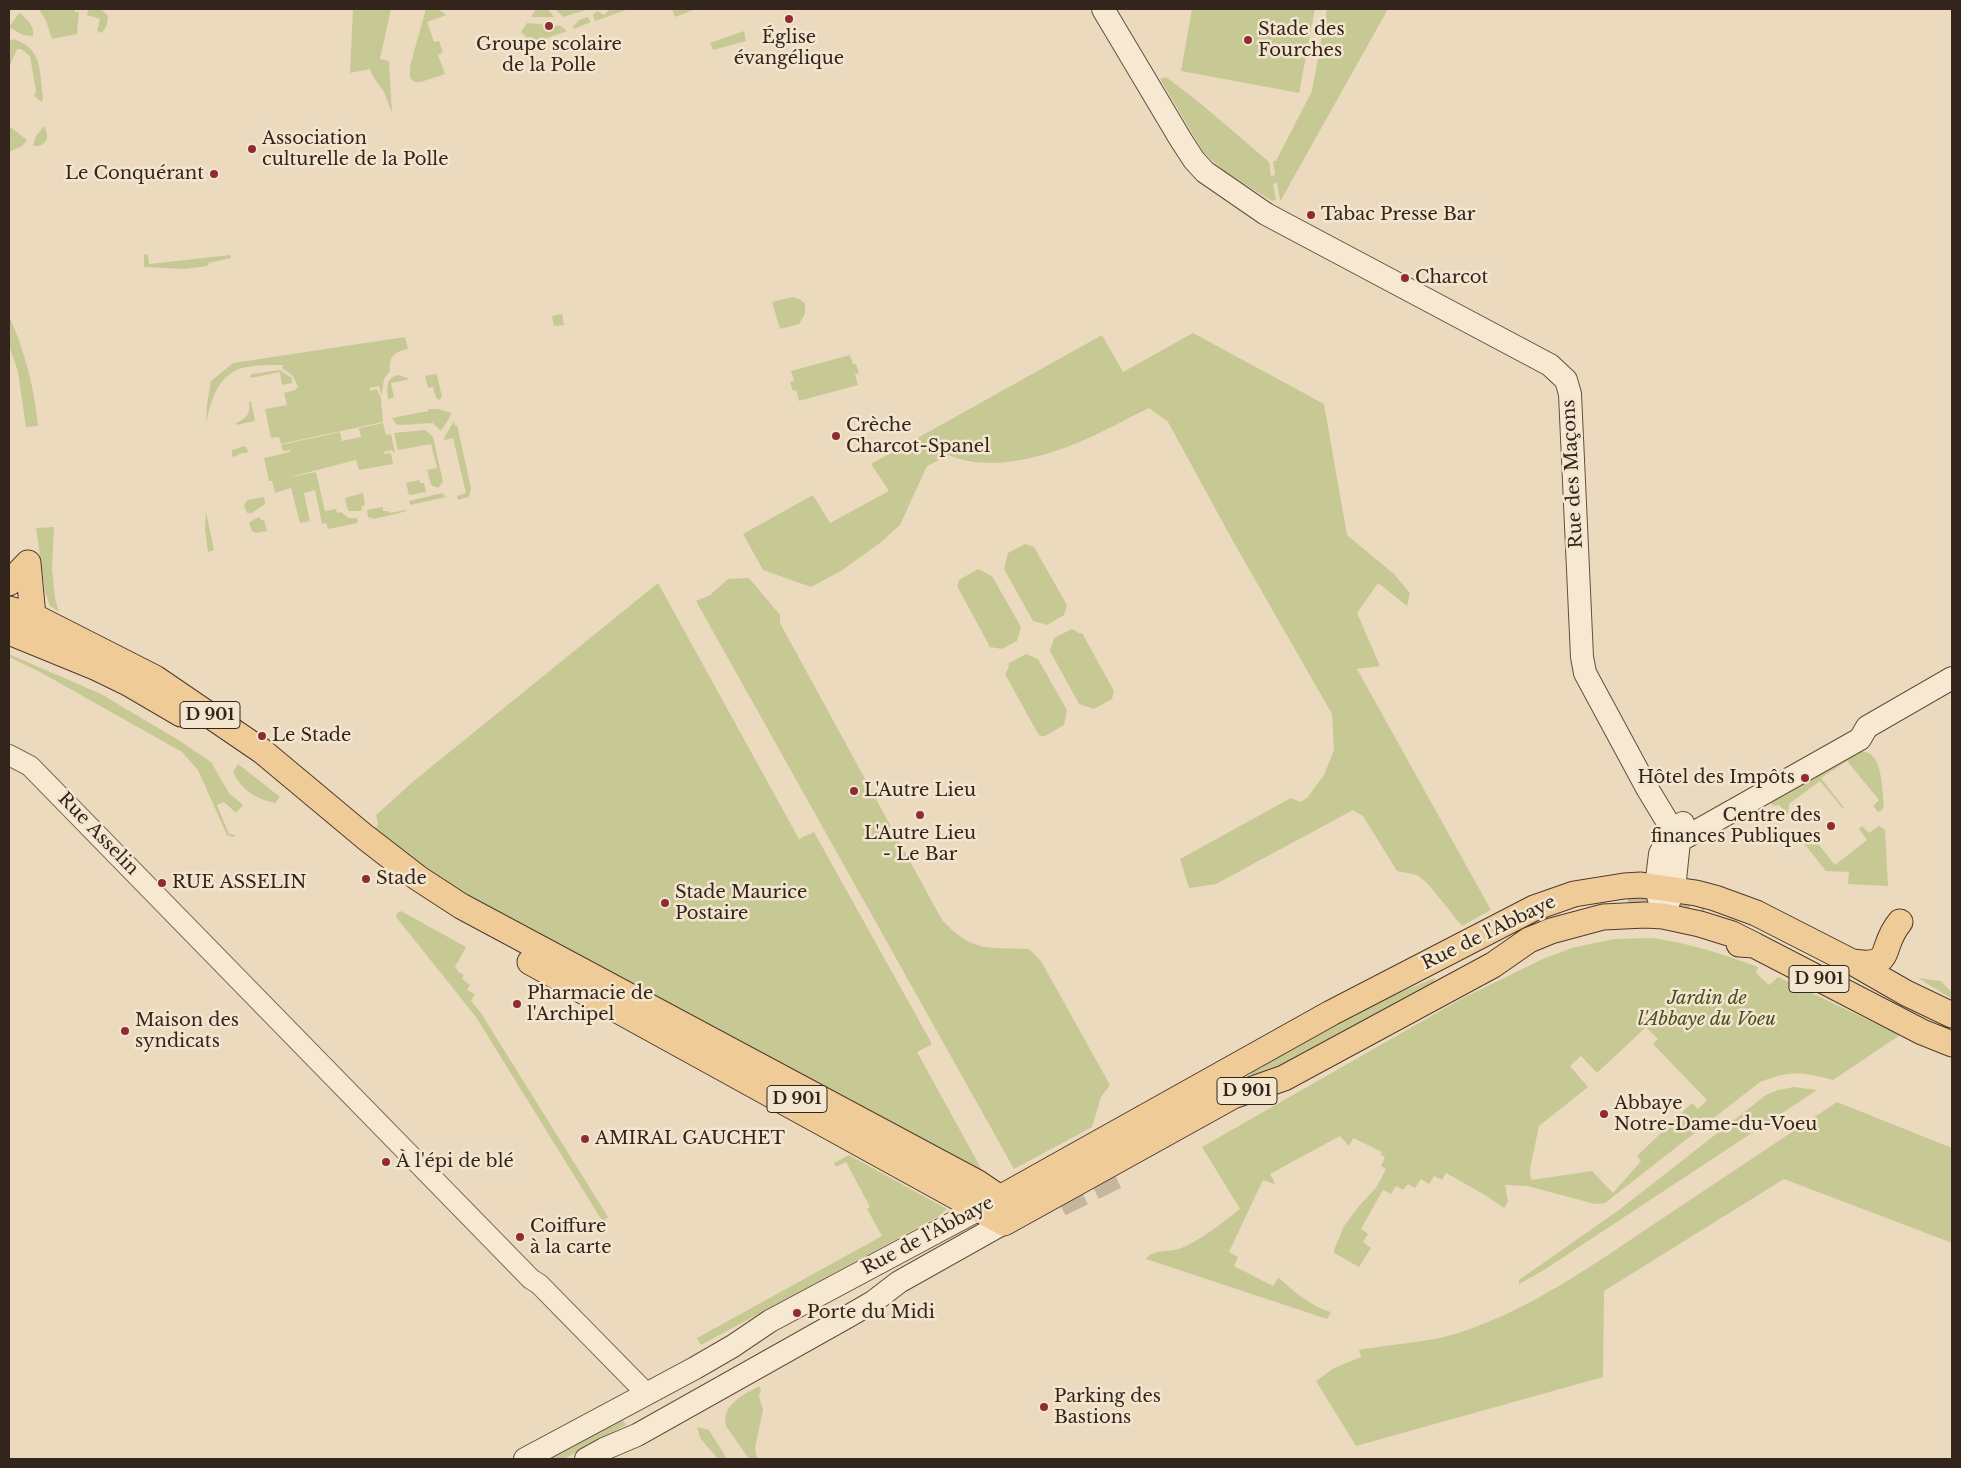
<!DOCTYPE html>
<html>
<head>
<meta charset="utf-8">
<style>
  body { margin:0 }
  #map { position:relative; width:1961px; height:1468px; overflow:hidden; background:#ecdabf; font-family:"Libre Baskerville",serif }
  canvas { display:block }
  .frame { position:absolute; inset:0; border:10px solid #33251c; pointer-events:none }
</style>
</head>
<body>
<div id="map">
<canvas width="1961" height="1468"></canvas>
<div class="frame"></div>
</div>
<script>
const g = document.querySelector('canvas').getContext('2d');
g.lineJoin = 'round';
function fillPath(path, color) { g.fillStyle = color; g.fill(path, 'evenodd'); }
function stroke(path, color, width, dash) { g.strokeStyle = color; g.lineWidth = width; g.lineCap = dash ? 'butt' : 'round'; g.setLineDash(dash || []); g.stroke(path); }
function write(font, color, halo, rows, align = 'center') {
  g.font = font + ' "Libre Baskerville",serif'; g.lineWidth = 5; g.setLineDash([]); g.textBaseline = 'middle'; g.strokeStyle = halo; g.fillStyle = color; for (const [text, x, y, turn = 0] of rows) {
    g.save(); g.translate(x, y); g.rotate((+turn || 0) * Math.PI / 180); g.textAlign = isNaN(turn) ? turn : align; if (halo) g.strokeText(text, 0, 0); g.fillText(text, 0, 0); g.restore();
  }
}
fillPath(new Path2D(`
  M 39,9 L 75,9 L 75,12 L 79,12 L 77,34 L 52,39 L 46,21 Z
  M 88,9 L 101,9 L 108,16 L 107,25 L 102,33 L 97,31 L 100,19 L 87,15 Z
  M 353,9 L 391,9 L 380,59 L 389,61 L 392,113 L 384,92 L 372,75 L 370,69 L 350,73 Z
  M 426,9 L 438,9 L 446,15 L 427,22 L 434,42 L 439,41 L 443,52 L 438,55 L 445,74 L 421,82 L 414,82 L 410,78 L 410,66 Z
  M 536,9 L 548,9 L 554,17 L 531,17 Z
  M 555,9 L 589,9 L 563,17 Z
  M 610,9 L 629,9 L 595,21 L 593,15 L 597,11 L 604,15 Z
  M 672,9 L 696,9 L 675,17 Z
  M 1192,9 L 1315,9 L 1299,93 L 1181,71 Z
  M 1327,9 L 1388,9 L 1281,200 L 1280,200 L 1277,183 L 1273,184 L 1276,200 L 1272,201 L 1225,172 L 1204,153 L 1160,79 L 1166,77 C 1202,103 1235,133 1269,162 L 1271,176 L 1275,175 L 1273,161 L 1276,161 L 1280,153 L 1312,91 Z
  M 19,13 C 27,18 35,27 33,36 L 23,35 L 9,27 Z
  M 588,17 L 591,22 L 574,29 L 573,27 L 579,20 Z
  M 527,23 L 561,26 L 567,31 L 533,43 L 521,32 Z
  M 744,31 L 746,41 L 713,50 L 710,43 Z
  M 13,39 C 43,48 39,71 43,97 L 42,102 L 34,96 L 36,91 L 30,56 L 21,49 L 17,49 L 9,68 L 9,41 Z
  M 9,126 L 27,140 L 22,146 L 9,152 Z
  M 44,126 C 50,136 48,147 33,146 L 36,136 Z
  M 144,254 L 148,255 L 149,264 L 230,255 L 231,258 L 209,263 L 207,266 L 185,269 L 144,267 Z
  M 793,297 L 801,300 L 805,304 L 805,314 L 799,324 L 780,329 L 772,302 Z
  M 562,314 L 564,325 L 554,326 L 552,316 Z
  M 9,316 C 25,351 34,387 38,426 L 26,427 L 18,372 L 9,345 Z
  M 1193,333 L 1324,404 L 1347,535 L 1394,574 L 1410,593 L 1407,606 L 1378,583 L 1357,613 L 1380,666 L 1357,669 L 1491,910 L 1462,926 L 1428,884 L 1417,875 L 1397,871 L 1363,816 L 1353,810 L 1216,884 L 1189,888 L 1180,859 L 1291,798 L 1300,802 L 1307,798 L 1324,775 L 1334,750 L 1332,714 L 1234,543 L 1168,422 L 1149,408 C 1127,418 1106,431 1084,440 C 1046,457 988,473 949,455 L 927,466 L 900,525 L 880,543 L 841,571 L 811,587 L 763,570 L 743,534 L 813,495 L 830,523 L 889,491 L 871,464 L 1102,335 L 1123,372 Z
  M 405,337 L 408,349 C 394,352 389,356 390,371 L 384,379 L 382,393 L 381,394 L 379,386 L 370,388 L 370,391 L 377,389 L 381,398 L 383,422 L 281,444 L 279,437 L 271,438 L 265,409 L 287,405 L 284,393 L 295,390 L 298,387 L 293,376 L 282,368 L 283,365 C 271,365 259,365 247,367 C 219,371 210,401 206,425 L 207,404 L 211,381 L 233,363 Z
  M 850,355 L 853,364 L 856,364 L 859,373 L 855,374 L 858,385 L 799,401 L 796,390 L 793,391 L 790,382 L 794,381 L 791,371 Z
  M 280,370 L 292,378 L 292,383 L 282,385 L 280,372 L 251,378 L 250,376 L 252,374 Z
  M 435,374 L 437,375 L 442,397 L 439,400 L 436,398 L 433,387 L 428,388 L 425,376 Z
  M 398,375 L 410,379 L 391,383 L 394,398 L 388,399 C 387,389 385,378 398,375 Z
  M 249,402 L 251,402 L 255,421 L 236,425 L 236,423 C 246,419 251,413 249,402 Z
  M 428,409 L 438,409 L 451,413 L 450,417 L 441,431 L 433,423 L 400,425 L 396,424 L 392,418 L 428,411 Z
  M 454,421 L 455,426 L 457,425 L 471,488 L 469,497 L 458,500 L 457,496 L 466,493 L 453,438 L 444,440 L 444,438 Z
  M 383,423 L 386,435 L 391,434 L 395,454 L 392,450 L 384,452 L 384,454 L 391,453 L 393,464 L 359,470 L 356,460 L 286,478 L 316,472 L 325,511 L 336,509 L 337,513 L 341,512 L 349,518 L 357,518 L 358,523 L 328,529 L 326,523 L 322,524 L 315,490 L 304,493 L 310,521 L 300,523 L 291,488 L 275,493 L 272,481 L 269,481 L 264,458 L 290,452 L 290,450 L 283,451 L 281,445 L 340,432 L 342,441 L 361,437 L 359,428 Z
  M 425,430 L 433,437 L 443,482 L 438,488 L 431,485 L 427,470 L 437,468 L 431,444 L 398,450 L 394,433 Z
  M 245,446 L 249,452 L 239,454 L 235,457 L 232,456 L 232,450 Z
  M 419,480 L 420,483 L 424,483 L 426,492 L 409,495 L 406,483 Z
  M 363,493 L 365,505 L 362,506 L 361,511 L 349,511 L 347,508 L 345,498 Z
  M 442,493 L 446,497 L 410,505 L 409,501 Z
  M 264,497 L 265,504 L 252,513 L 247,513 L 244,506 L 247,500 Z
  M 383,507 L 383,511 L 388,511 L 390,513 L 405,510 L 407,511 L 374,519 L 368,517 L 367,510 Z
  M 206,512 L 214,550 L 208,552 L 205,529 Z
  M 260,517 L 261,520 L 264,520 L 267,531 L 256,533 L 252,531 L 249,523 L 254,519 Z
  M 54,527 L 52,568 L 55,598 L 59,612 L 50,606 L 45,592 L 36,528 Z
  M 1025,544 L 1034,547 L 1067,605 L 1064,615 L 1047,625 L 1033,621 L 1004,569 L 1008,553 Z
  M 978,569 L 992,576 L 1021,627 L 1017,641 L 1002,649 L 990,647 L 957,586 L 959,580 Z
  M 749,578 L 780,615 L 780,623 L 942,920 C 973,953 987,947 1029,949 L 1041,961 L 1110,1085 L 1101,1097 L 1092,1127 L 1014,1169 L 696,601 L 710,595 L 728,579 Z
  M 658,583 L 799,839 L 814,832 L 931,1042 L 931,1045 L 917,1052 L 982,1170 L 967,1165 L 426,876 L 374,833 L 378,824 L 376,815 L 415,780 Z
  M 1072,629 L 1079,633 L 1082,633 L 1114,691 L 1112,699 L 1094,709 L 1079,704 L 1050,651 L 1054,638 Z
  M 9,654 L 101,694 L 180,741 L 211,762 L 229,793 L 243,805 L 236,813 L 224,802 L 217,805 L 229,834 L 236,835 L 233,837 L 227,835 L 198,770 L 182,752 L 40,672 L 9,657 Z
  M 1026,654 L 1038,659 L 1067,710 L 1064,725 L 1045,736 L 1040,736 L 1037,732 L 1005,674 L 1008,669 L 1009,663 Z
  M 1861,752 C 1883,749 1882,791 1884,806 L 1882,810 L 1878,812 L 1873,806 L 1879,800 L 1847,761 L 1821,778 L 1844,808 L 1843,809 L 1820,781 L 1789,804 L 1788,815 L 1779,805 L 1773,806 L 1769,800 Z
  M 238,764 L 280,797 L 275,803 C 256,799 241,790 233,772 Z
  M 1862,826 L 1869,833 L 1879,826 L 1885,830 L 1888,886 L 1848,884 L 1849,872 L 1826,871 L 1799,837 L 1808,831 L 1835,865 L 1867,840 L 1859,829 Z
  M 401,911 L 466,947 L 455,967 L 459,972 L 464,975 L 462,979 L 470,985 L 467,990 L 475,994 L 471,1001 L 481,1013 L 608,1217 L 604,1221 L 601,1219 L 476,1017 L 396,917 L 397,913 Z
  M 1652,938 C 1689,943 1723,954 1758,967 L 1756,973 L 1769,985 L 1778,977 L 1900,1035 L 1833,1080 C 1803,1072 1790,1070 1760,1082 L 1605,1203 L 1595,1204 L 1527,1186 L 1505,1185 L 1508,1202 L 1504,1208 L 1485,1195 L 1446,1173 L 1442,1180 L 1434,1176 L 1429,1184 L 1421,1179 L 1415,1188 L 1408,1184 L 1403,1190 L 1396,1186 L 1391,1194 L 1383,1190 L 1361,1229 L 1368,1234 L 1363,1242 L 1371,1248 L 1359,1267 L 1334,1253 L 1334,1250 L 1344,1226 L 1359,1206 L 1376,1188 L 1386,1169 L 1381,1166 L 1385,1157 L 1381,1155 L 1382,1152 L 1353,1138 L 1349,1146 L 1340,1136 L 1270,1174 L 1275,1183 L 1274,1184 L 1263,1180 L 1229,1252 L 1238,1257 L 1234,1266 L 1273,1286 L 1278,1278 L 1280,1279 C 1296,1293 1310,1306 1331,1312 L 1327,1319 L 1146,1259 C 1153,1249 1168,1252 1179,1249 C 1200,1241 1222,1223 1240,1209 L 1202,1147 L 1461,999 L 1545,958 L 1572,948 L 1614,939 ZM 1646,1027 L 1658,1039 L 1653,1044 L 1707,1100 L 1698,1109 L 1692,1103 L 1637,1156 L 1641,1161 L 1613,1193 L 1592,1171 L 1531,1180 L 1530,1169 L 1539,1126 L 1588,1087 L 1570,1066 L 1581,1056 L 1597,1073 Z
  M 1434,978 L 1435,982 L 1254,1079 L 1249,1071 L 1353,1013 Z
  M 1918,978 L 1941,981 L 1952,993 L 1952,999 Z
  M 1794,1087 L 1817,1090 L 1544,1270 L 1519,1284 L 1519,1280 L 1619,1210 L 1766,1095 L 1778,1090 Z
  M 1837,1102 L 1952,1148 L 1952,1243 L 1784,1179 L 1604,1291 L 1603,1377 L 1356,1446 L 1316,1381 L 1334,1368 L 1361,1357 L 1359,1350 C 1395,1343 1433,1343 1467,1330 C 1533,1307 1590,1267 1648,1228 C 1711,1186 1774,1144 1837,1102 Z
  M 849,1155 L 947,1209 L 939,1216 L 701,1345 L 697,1338 L 882,1236 L 867,1209 L 870,1207 L 846,1162 L 836,1167 L 834,1163 Z
  M 759,1386 L 761,1390 L 759,1396 L 763,1410 L 755,1448 L 757,1459 L 749,1459 L 726,1426 C 721,1404 744,1395 759,1386 Z
  M 622,1419 L 626,1425 L 564,1459 L 549,1459 Z
  M 697,1427 L 709,1430 L 727,1459 L 718,1459 L 700,1438 Z`), '#c7c994');
stroke(new Path2D(`
  M 1628,901 L 1657,901 L 1704,910
  M 1060,1204 L 1121,1174`), '#c7b69e', 25, [25, 12]);
const tertiary = new Path2D(`
  M 9,755 L 30,766 L 531,1279 L 539,1284 L 647,1394`);
const secondary = new Path2D(`
  M 1103,9 L 1181,140 L 1194,160 L 1205,172 L 1266,214 L 1550,365 L 1566,380 L 1570,394 L 1582,657 L 1585,673 L 1647,788 L 1679,841
  M 1679,841 L 1860,739 L 1867,727 L 1952,678
  M 1667,906 L 1674,890 L 1679,841
  M 1663,916 L 1656,887 L 1660,854 L 1672,829 L 1683,823
  M 525,1459 L 695,1368 L 733,1346 L 770,1321 L 1000,1198 L 1004,1223 L 899,1282 L 873,1302 L 847,1317 L 637,1435 L 604,1449 L 586,1459`);
const primary = new Path2D(`
  M 28,563 L 33,616
  M 9,583 L 28,563
  M 9,609 L 33,616 L 155,678 L 262,751 L 365,837 L 418,878 L 461,906 L 978,1183 L 1000,1198 L 1331,1013 L 1534,908 L 1574,894 L 1624,886 L 1641,885 L 1696,893 L 1715,898 L 1756,913 L 1852,962 L 1906,993 L 1952,1015
  M 9,632 L 97,668 L 128,683 L 181,714
  M 1739,944 L 1754,945 L 1922,1032 L 1952,1044
  M 530,962 L 1004,1223 L 1233,1096 L 1284,1078 L 1493,965 L 1529,940 L 1551,931 L 1603,917 L 1645,915 L 1663,916 L 1700,924 L 1732,934 L 1754,945
  M 1852,962 C 1896,968 1878,948 1900,922`);
stroke(tertiary, '#836b58', 22);
stroke(secondary, '#654d3c', 24);
stroke(primary, '#513a2d', 27);
stroke(tertiary, '#f7e9d1', 20);
stroke(secondary, '#f7e9d1', 22);
stroke(primary, '#efcc97', 25);
for (const [x, y, r, color] of [
  [789,19,5,"#902b34"],
  [549,26,5,"#902b34"],
  [1248,40,5,"#902b34"],
  [252,149,5,"#902b34"],
  [214,174,5,"#902b34"],
  [1311,215,5,"#902b34"],
  [1405,278,5,"#902b34"],
  [836,436,5,"#902b34"],
  [262,736,5,"#902b34"],
  [1805,778,5,"#902b34"],
  [854,791,5,"#902b34"],
  [920,815,5,"#902b34"],
  [1831,826,5,"#902b34"],
  [366,879,5,"#902b34"],
  [162,883,5,"#902b34"],
  [665,903,5,"#902b34"],
  [517,1004,5,"#902b34"],
  [125,1031,5,"#902b34"],
  [1604,1114,5,"#902b34"],
  [585,1139,5,"#902b34"],
  [386,1162,5,"#902b34"],
  [520,1237,5,"#902b34"],
  [797,1313,5,"#902b34"],
  [1044,1407,5,"#902b34"]
]) { const dot = new Path2D(); dot.arc(x, y, r, 0, 2 * Math.PI); g.fillStyle = color; g.fill(dot); stroke(dot, '#f3e5ce', 2); }
for (const [x, y, w] of [
  [210,715,60],
  [1819,979,60],
  [1247,1091,60],
  [797,1099,60]
]) { const box = new Path2D(); box.roundRect(x - w / 2, y - 13.5, w, 27, 4); g.fillStyle = '#f3e5ce'; g.fill(box); stroke(box, '#33251c', 1); }
write('bold 16px', '#33251c', null, [
  ["D 901",210,715],
  ["D 901",1819,979],
  ["D 901",1247,1091],
  ["D 901",797,1099]
]);
write('18px', '#33251c', '#f3e5ce', [
  ["Stade des",1258,30],
  ["Fourches",1258,51],
  ["Église",789,38,"center"],
  ["évangélique",789,59,"center"],
  ["Groupe scolaire",549,45,"center"],
  ["de la Polle",549,66,"center"],
  ["Association",262,139],
  ["culturelle de la Polle",262,160],
  ["Le Conquérant",204,174,"right"],
  ["Tabac Presse Bar",1321,215],
  ["Charcot",1415,278],
  ["Crèche",846,426],
  ["Charcot-Spanel",846,447],
  ["Le Stade",272,736],
  ["Hôtel des Impôts",1795,778,"right"],
  ["L'Autre Lieu",864,791],
  ["Centre des",1821,816,"right"],
  ["finances Publiques",1821,837,"right"],
  ["L'Autre Lieu",920,834,"center"],
  ["- Le Bar",920,855,"center"],
  ["Stade",376,879],
  ["RUE ASSELIN",172,883],
  ["Stade Maurice",675,893],
  ["Postaire",675,914],
  ["Pharmacie de",527,994],
  ["l'Archipel",527,1015],
  ["Maison des",135,1021],
  ["syndicats",135,1042],
  ["Abbaye",1614,1104],
  ["Notre-Dame-du-Voeu",1614,1125],
  ["AMIRAL GAUCHET",595,1139],
  ["À l'épi de blé",396,1162],
  ["Coiffure",530,1227],
  ["à la carte",530,1248],
  ["Porte du Midi",807,1313],
  ["Parking des",1054,1397],
  ["Bastions",1054,1418]
], 'left');
write('18px', '#33251c', '#f3e5ce', [
  ["Rue des Maçons",1573,474,-93],
  ["Rue Asselin",98,834,46],
  ["Rue de l'Abbaye",1489,933,-26],
  ["Rue de l'Abbaye",928,1236,-28]
]);
write('italic 18px', '#484f23', '#f3e5ce', [
  ["Jardin de",1707,999],
  ["l'Abbaye du Voeu",1707,1020]
]);
</script>
</body>
</html>
